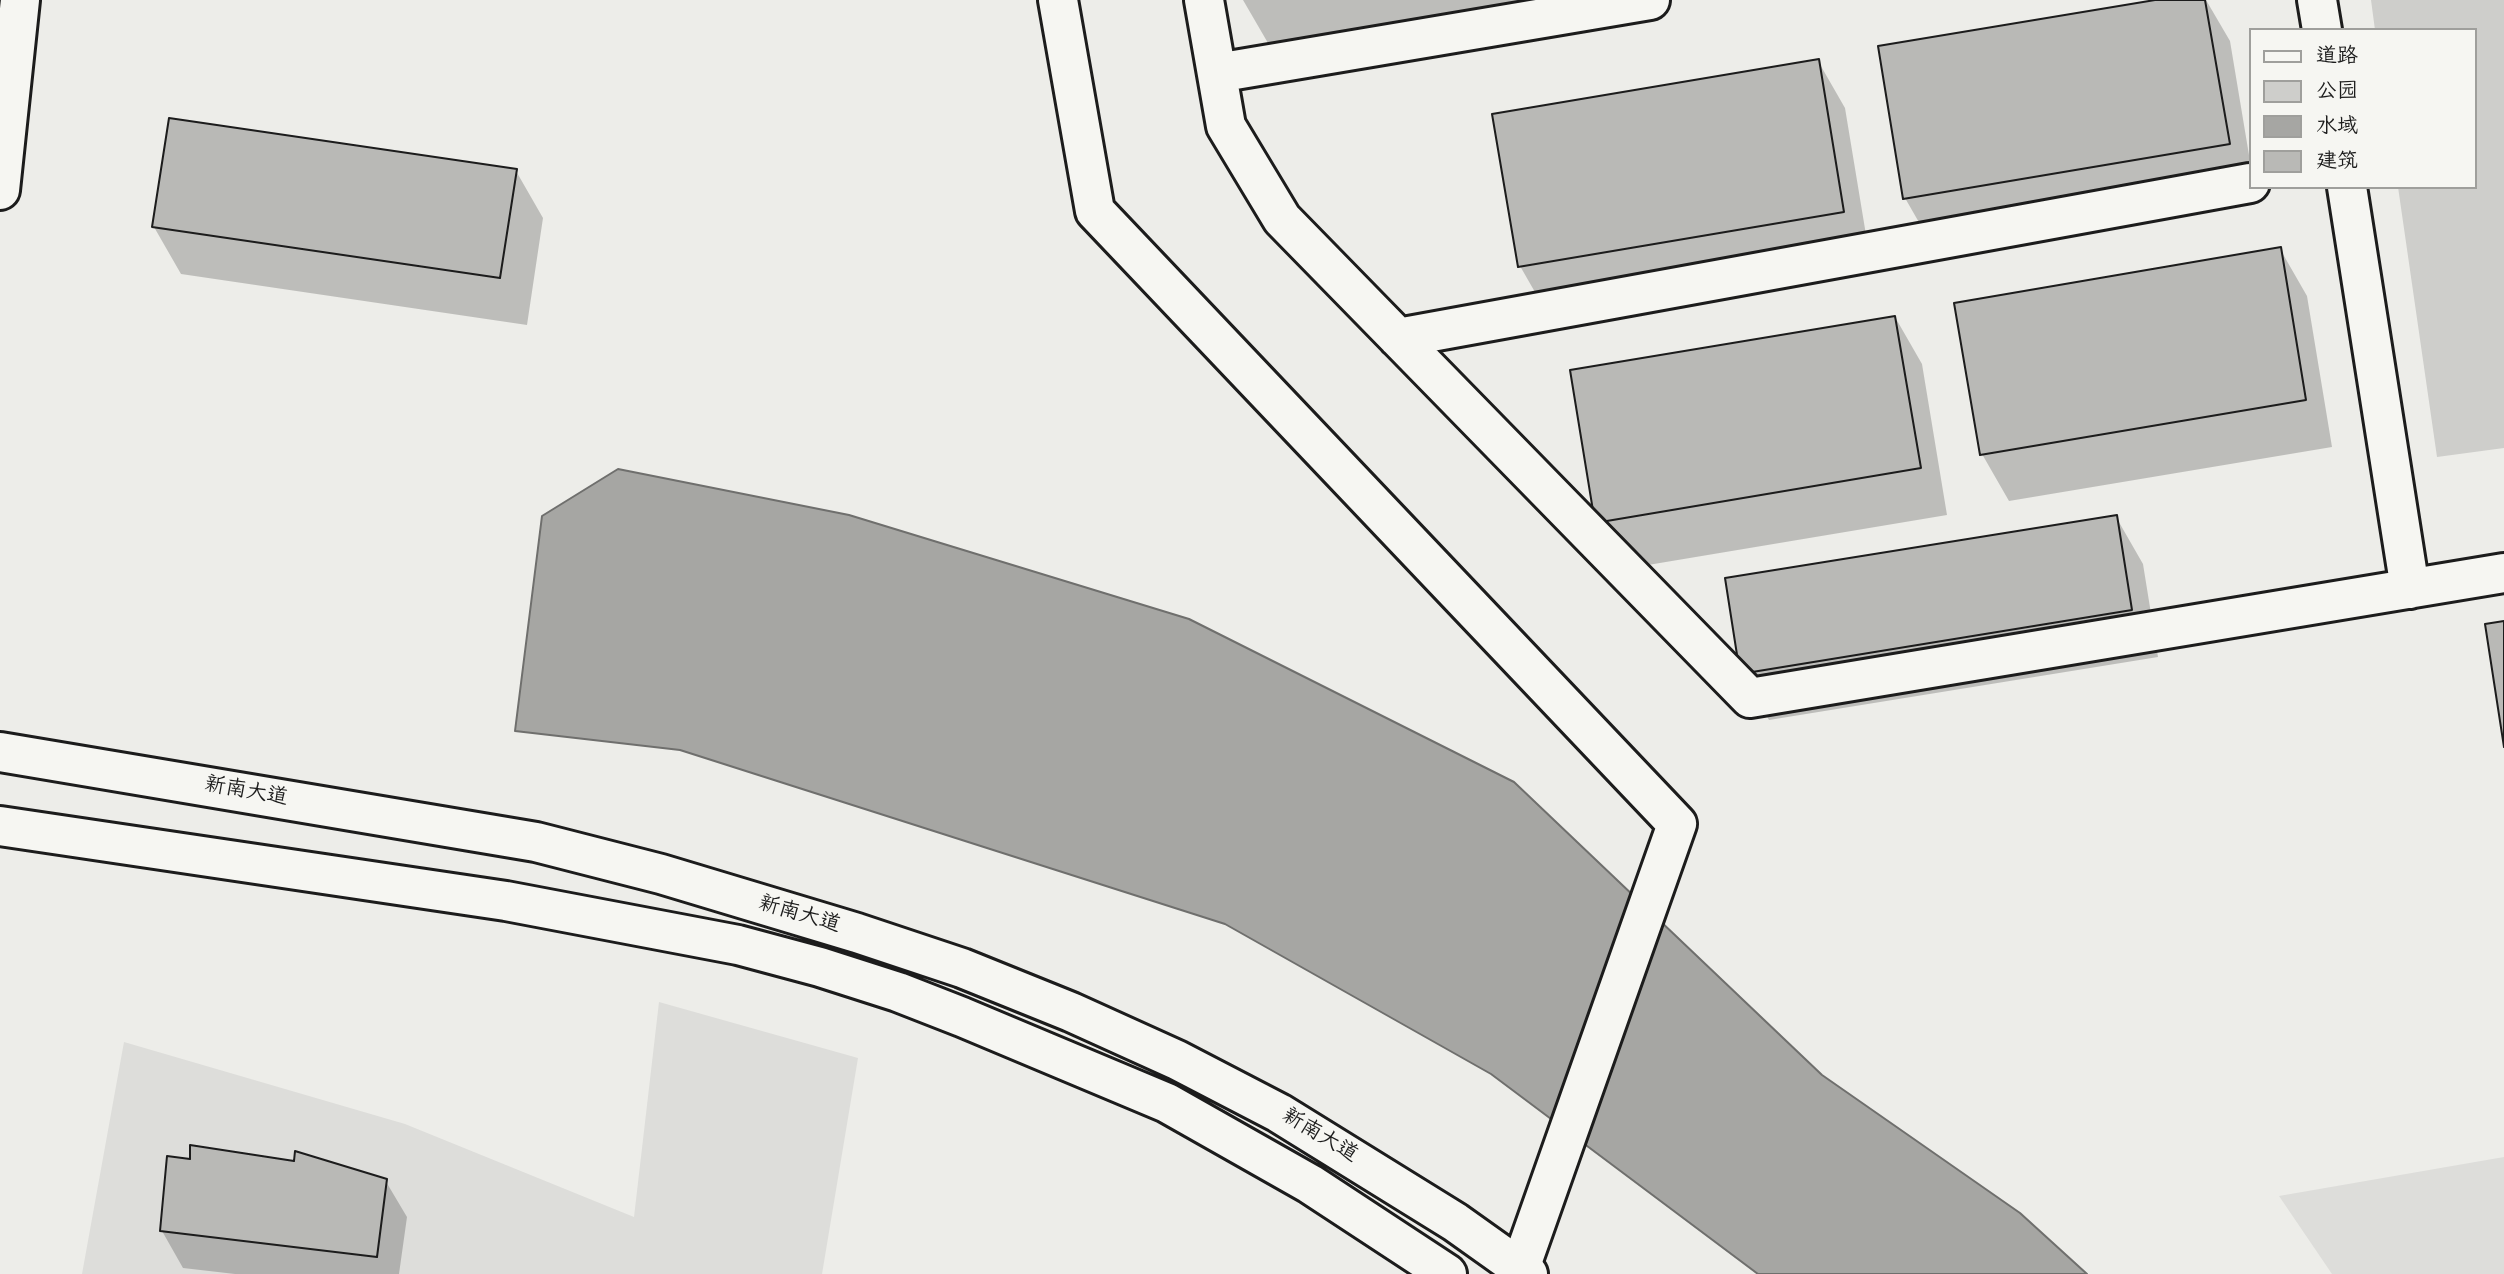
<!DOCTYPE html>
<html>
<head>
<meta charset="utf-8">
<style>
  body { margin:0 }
  #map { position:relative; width:2504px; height:1274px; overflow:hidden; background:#edede9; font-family:Kalam,"LXGW WenKai TC",sans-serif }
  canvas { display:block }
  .legend { position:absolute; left:2249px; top:28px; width:228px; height:161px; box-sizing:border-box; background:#f6f6f2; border:2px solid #9f9f9c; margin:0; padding:9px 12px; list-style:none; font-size:21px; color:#1c1c1c }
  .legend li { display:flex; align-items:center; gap:14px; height:35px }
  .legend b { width:35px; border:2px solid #9f9f9c }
</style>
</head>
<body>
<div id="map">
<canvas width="2504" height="1274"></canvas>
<ul class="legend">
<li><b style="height:9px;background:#f6f6f2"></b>道路</li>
<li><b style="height:19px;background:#cececb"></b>公园</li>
<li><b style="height:19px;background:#a6a6a3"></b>水域</li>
<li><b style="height:19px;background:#b9b9b6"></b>建筑</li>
</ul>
</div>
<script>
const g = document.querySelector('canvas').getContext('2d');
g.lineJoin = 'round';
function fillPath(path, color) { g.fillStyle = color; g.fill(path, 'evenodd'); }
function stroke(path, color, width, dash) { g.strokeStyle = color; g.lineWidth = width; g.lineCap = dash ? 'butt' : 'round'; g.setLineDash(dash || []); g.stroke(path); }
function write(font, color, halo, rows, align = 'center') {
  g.font = font + ' Kalam,"LXGW WenKai TC",sans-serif'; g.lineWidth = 5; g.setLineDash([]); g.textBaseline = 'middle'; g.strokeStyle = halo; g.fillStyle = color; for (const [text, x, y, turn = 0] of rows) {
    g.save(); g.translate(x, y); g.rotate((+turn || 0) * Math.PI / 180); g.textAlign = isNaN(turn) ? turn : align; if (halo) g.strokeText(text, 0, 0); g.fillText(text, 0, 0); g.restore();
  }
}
fillPath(new Path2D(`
  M 659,1002 L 858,1058 L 822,1274 L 82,1274 L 124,1042 L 405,1124 L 634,1217 Z
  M 2504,1157 L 2504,1274 L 2332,1274 L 2279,1196 Z`), '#ddddda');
fillPath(new Path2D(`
  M 2371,0 L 2504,0 L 2504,448 L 2437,457 L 2398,187 L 2474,187 L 2474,30 L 2375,30 Z`), '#cececb');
const water = new Path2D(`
  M 618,469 L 849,515 L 1189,619 L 1514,782 L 1822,1075 L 2020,1213 L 2087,1274 L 1758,1274 L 1491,1074 L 1225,924 L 680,750 L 515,731 L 542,516 Z`);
fillPath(water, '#a6a6a3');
stroke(water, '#6f6f6d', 2);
fillPath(new Path2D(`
  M 1243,0 L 1672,0 L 1279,62 Z
  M 2166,0 L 2206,0 L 2230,41 L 2250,161 L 2250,187 L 1932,245 L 1905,198 Z
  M 1818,61 L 1845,108 L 1870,259 L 1547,313 L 1520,266 Z
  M 516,171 L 543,218 L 527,325 L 181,274 L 154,227 Z
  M 2280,249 L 2307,296 L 2332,447 L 2009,501 L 1982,454 Z
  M 1895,317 L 1922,364 L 1947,515 L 1624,569 L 1597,522 Z
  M 2116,517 L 2143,564 L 2158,657 L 1769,720 L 1742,673 Z
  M 385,1180 L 407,1217 L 399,1274 L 235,1274 L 183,1268 L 162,1231 Z`), '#0003');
const building = new Path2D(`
  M 2155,0 L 2205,0 L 2230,144 L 1903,199 L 1878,46 Z
  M 1819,59 L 1844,212 L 1518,267 L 1492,114 Z
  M 169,118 L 517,169 L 500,278 L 152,227 Z
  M 2281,247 L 2306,400 L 1980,455 L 1954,303 Z
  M 1895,316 L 1921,468 L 1595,523 L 1570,370 Z
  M 2117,515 L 2132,610 L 1740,674 L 1725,578 Z
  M 2504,621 L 2504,747 L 2485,624 Z
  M 190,1145 L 294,1161 L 295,1151 L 387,1179 L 377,1257 L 160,1231 L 167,1156 L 190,1159 Z`);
fillPath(building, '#b9b9b6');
stroke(building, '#1c1c1c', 2);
const minor = new Path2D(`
  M 1058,0 L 1095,211 L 1677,824 L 1518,1274
  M 1204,0 L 1226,126 L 1282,219 L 1750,698 L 2504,573
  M 2317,0 L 2322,30
  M 1217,73 L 1650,0
  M 2347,187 L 2410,589
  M 1398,338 L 2250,183`);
const major = new Path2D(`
  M 0,190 L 20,0
  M 0,752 L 536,842 L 661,874 L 857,933 L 962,968 L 1071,1012 L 1177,1060 L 1279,1113 L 1455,1222 L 1528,1274
  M 0,826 L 506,901 L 738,945 L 820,967 L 898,992 L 962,1017 L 1167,1103 L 1310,1184 L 1447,1274`);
stroke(minor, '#1c1c1c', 44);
stroke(major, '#1c1c1c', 44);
stroke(minor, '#f6f6f2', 38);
stroke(major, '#f6f6f2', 38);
write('21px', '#1c1c1c', '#f6f6f2', [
  ["新南大道",246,793,10],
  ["新南大道",799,916,16],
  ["新南大道",1319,1137,31]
]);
</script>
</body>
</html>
